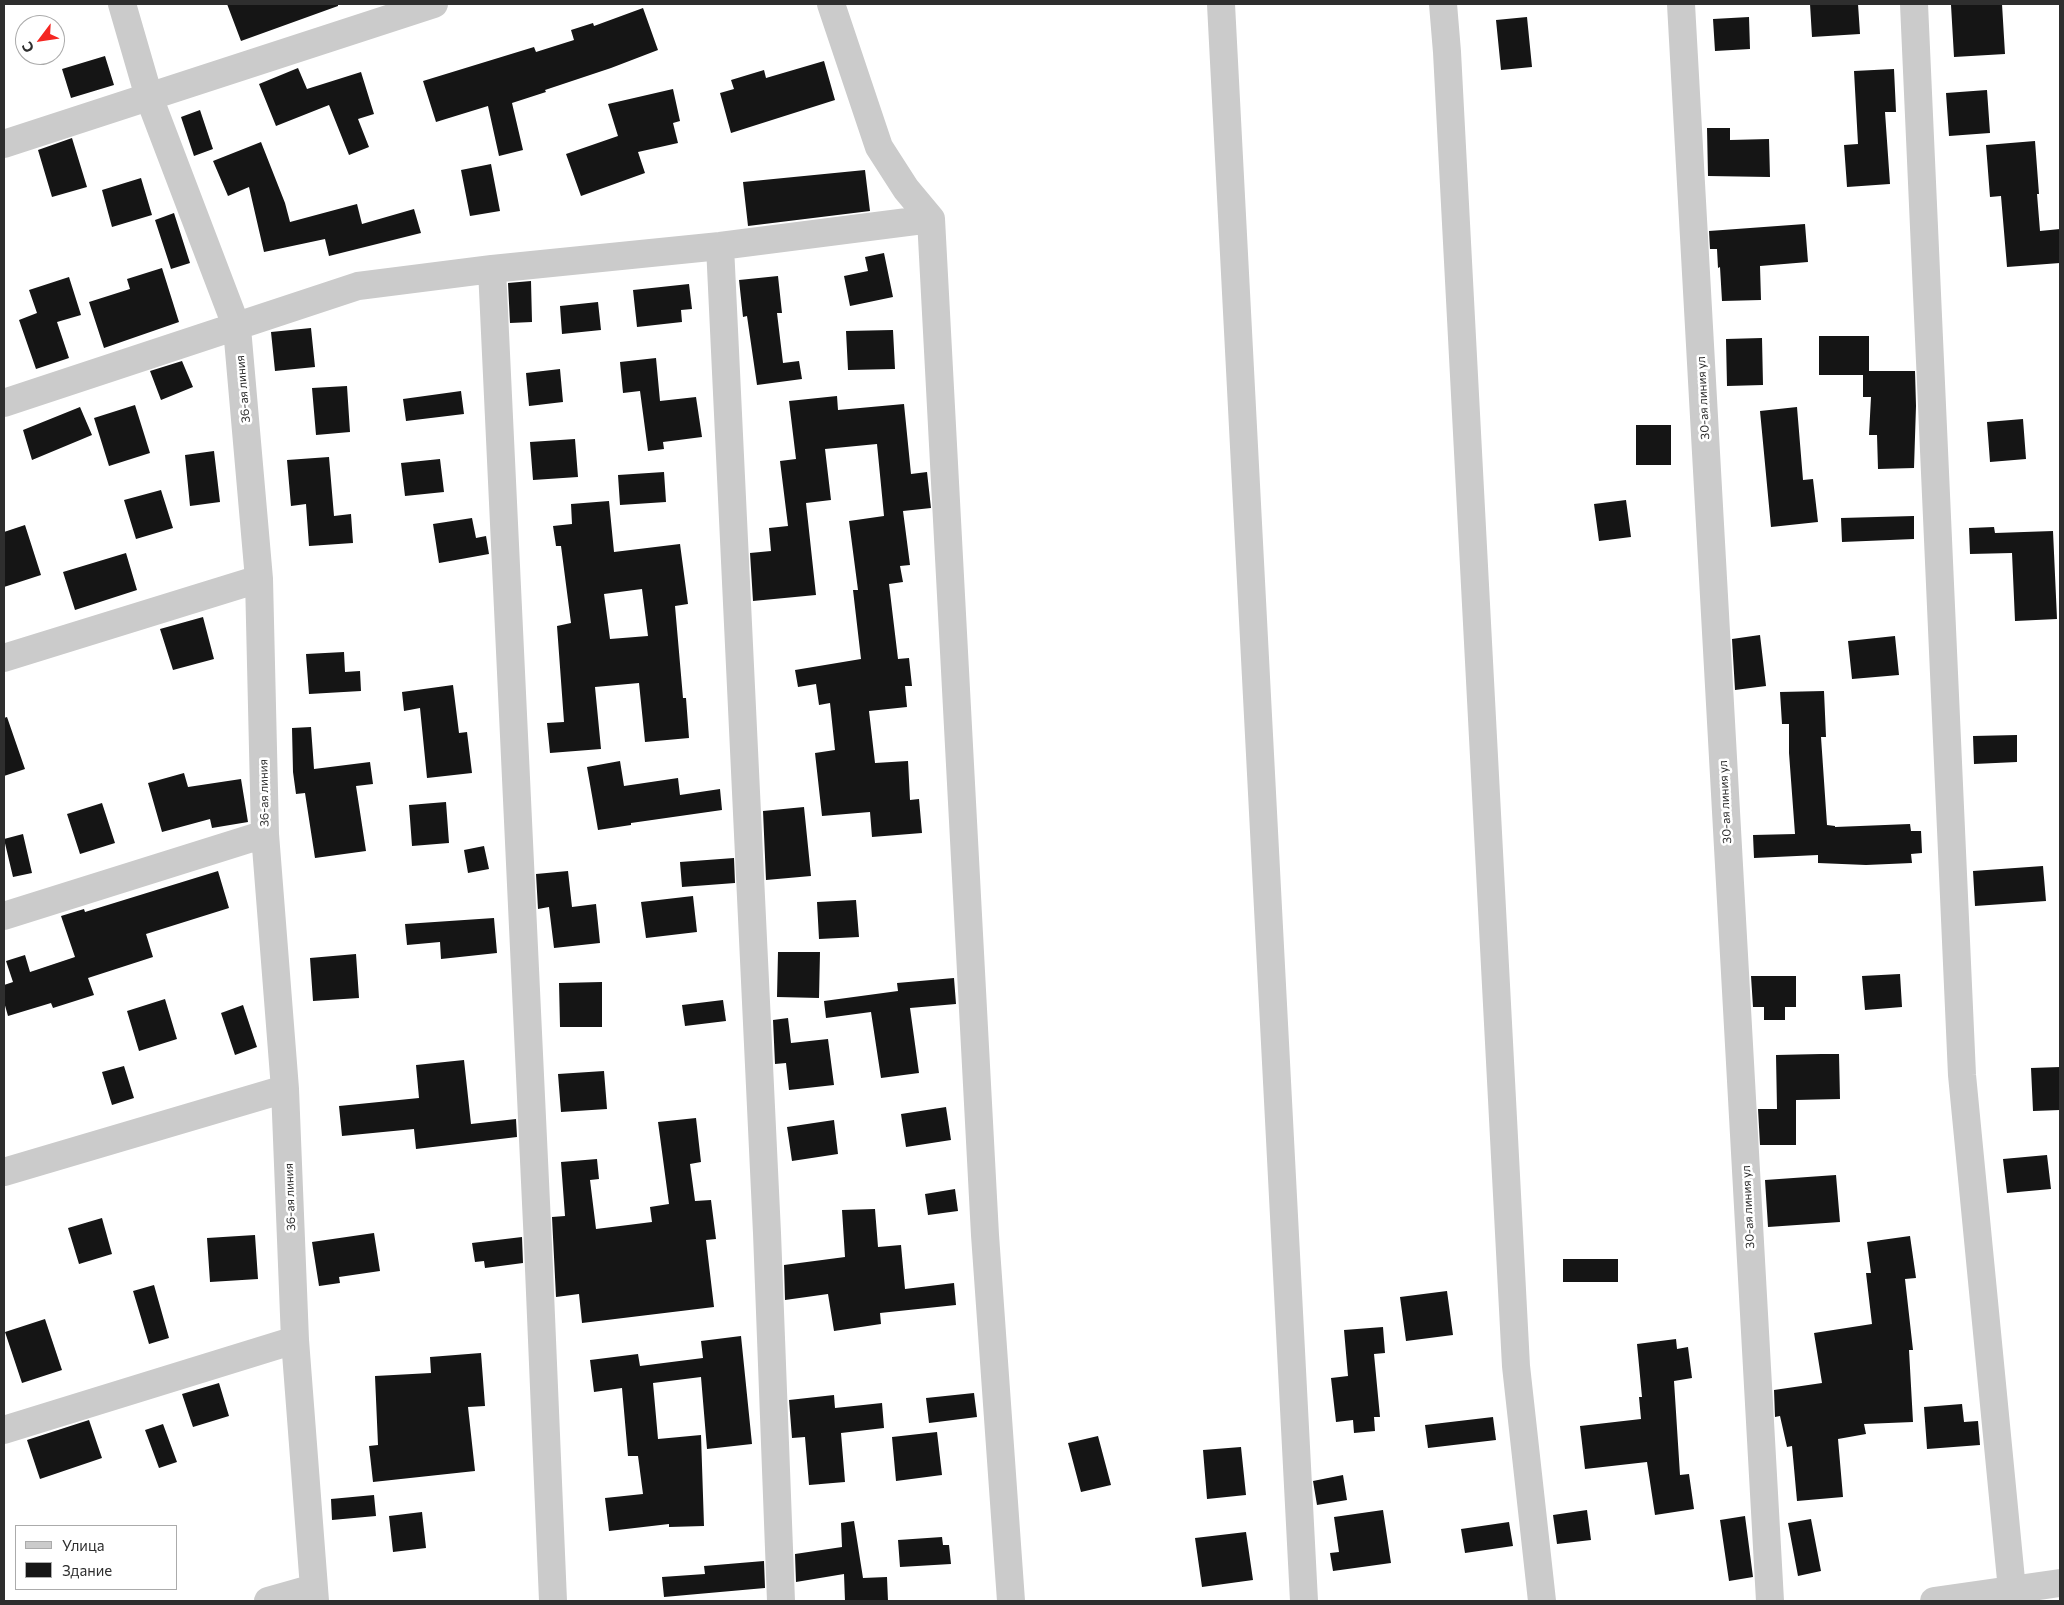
<!DOCTYPE html>
<html>
<head>
<meta charset="utf-8">
<style>
  body { margin:0 }
  #map { position:relative; width:2064px; height:1605px; overflow:hidden; background:#fff; font-family:Commissioner,sans-serif }
  canvas { display:block }
  .frame { position:absolute; inset:0; border:5px solid #2e2e2e; pointer-events:none }
  .legend { position:absolute; left:15px; top:1525px; width:162px; height:65px; box-sizing:border-box; background:#fff; border:1px solid #ababab; margin:0; padding:6px 9px; list-style:none; font-size:15px; color:#2e2e2e }
  .legend li { display:flex; align-items:center; gap:10px; height:25px }
  .legend b { width:25px; border:1px solid #ababab }
  .north { position:absolute; left:15px; top:15px; width:50px; height:50px; box-sizing:border-box; background:#fff; border:1px solid #ababab; border-radius:50%; rotate:239deg; font-size:14px; font-weight:700; line-height:20px; text-align:center; color:#2e2e2e }
  .north::after { content:''; display:block; margin:auto; width:18px; height:22px; background:#f52621; clip-path:polygon(50% 0,100% 100%,50% 72%,0 100%) }
</style>
</head>
<body>
<div id="map">
<canvas width="2064" height="1605"></canvas>
<div class="frame"></div>
<ul class="legend">
<li><b style="height:6px;background:#cbcbcb"></b>Улица</li>
<li><b style="height:14px;background:#151515"></b>Здание</li>
</ul>
<div class="north">С</div>
</div>
<script>
const g = document.querySelector('canvas').getContext('2d');
g.lineJoin = 'round';
function fillPath(path, color) { g.fillStyle = color; g.fill(path, 'evenodd'); }
function stroke(path, color, width, dash) { g.strokeStyle = color; g.lineWidth = width; g.lineCap = dash ? 'butt' : 'round'; g.setLineDash(dash || []); g.stroke(path); }
function write(font, color, halo, rows, align = 'center') {
  g.font = font + ' Commissioner,sans-serif'; g.lineWidth = 5; g.setLineDash([]); g.textBaseline = 'middle'; g.strokeStyle = halo; g.fillStyle = color; for (const [text, x, y, turn = 0] of rows) {
    g.save(); g.translate(x, y); g.rotate((+turn || 0) * Math.PI / 180); g.textAlign = isNaN(turn) ? turn : align; if (halo) g.strokeText(text, 0, 0); g.fillText(text, 0, 0); g.restore();
  }
}
fillPath(new Path2D(`
  M 227,4 L 338,4 L 338,6 L 241,41 Z
  M 1810,4 L 1858,4 L 1860,34 L 1812,37 Z
  M 1977,4 L 2002,4 L 2005,54 L 1954,57 L 1951,5 Z
  M 643,8 L 658,50 L 611,68 L 545,90 L 546,92 L 512,103 L 523,150 L 499,156 L 488,106 L 436,122 L 423,81 L 534,47 L 536,52 L 574,40 L 571,30 L 593,23 L 594,26 Z
  M 1527,17 L 1532,67 L 1501,70 L 1496,20 Z
  M 1749,17 L 1750,49 L 1715,51 L 1713,19 Z
  M 105,56 L 114,85 L 71,98 L 62,69 Z
  M 824,61 L 835,100 L 731,133 L 720,93 L 734,89 L 731,80 L 764,70 L 766,78 Z
  M 298,68 L 307,89 L 361,72 L 374,114 L 358,119 L 369,147 L 349,155 L 329,105 L 276,126 L 259,84 Z
  M 1894,69 L 1896,112 L 1885,112 L 1890,184 L 1847,187 L 1844,145 L 1858,144 L 1854,71 Z
  M 673,89 L 680,121 L 673,123 L 678,143 L 638,152 L 645,173 L 581,196 L 566,154 L 618,136 L 608,104 Z
  M 1987,90 L 1990,133 L 1949,136 L 1946,93 Z
  M 200,110 L 213,149 L 194,156 L 181,117 Z
  M 1707,128 L 1730,128 L 1730,140 L 1769,139 L 1770,177 L 1708,176 Z
  M 72,138 L 87,187 L 52,197 L 38,150 Z
  M 2035,141 L 2039,194 L 2037,194 L 2040,231 L 2060,229 L 2060,263 L 2007,267 L 2001,196 L 1990,197 L 1986,145 Z
  M 261,142 L 285,203 L 290,222 L 357,204 L 362,224 L 414,209 L 421,233 L 329,256 L 325,239 L 264,252 L 249,187 L 228,196 L 213,161 Z
  M 491,164 L 500,211 L 470,216 L 461,170 Z
  M 865,170 L 870,211 L 748,226 L 743,182 Z
  M 141,178 L 152,215 L 112,227 L 102,190 Z
  M 174,213 L 190,263 L 171,269 L 155,220 Z
  M 1805,224 L 1808,262 L 1760,266 L 1761,300 L 1722,301 L 1720,267 L 1718,268 L 1717,249 L 1710,249 L 1709,231 Z
  M 884,253 L 893,297 L 850,306 L 844,276 L 868,271 L 865,257 Z
  M 162,268 L 179,322 L 104,348 L 89,302 L 130,289 L 127,279 Z
  M 778,276 L 782,313 L 777,313 L 783,363 L 799,361 L 802,379 L 757,385 L 747,316 L 743,317 L 739,280 Z
  M 69,277 L 81,315 L 57,322 L 69,358 L 36,369 L 19,320 L 37,313 L 29,290 Z
  M 531,281 L 532,322 L 510,323 L 508,283 Z
  M 689,284 L 692,309 L 681,310 L 682,322 L 637,327 L 633,290 Z
  M 598,302 L 601,330 L 562,334 L 560,306 Z
  M 311,328 L 315,367 L 275,371 L 271,332 Z
  M 893,330 L 895,369 L 848,370 L 846,331 Z
  M 1819,336 L 1869,336 L 1869,371 L 1915,371 L 1916,406 L 1914,468 L 1878,469 L 1877,435 L 1869,435 L 1871,397 L 1863,397 L 1863,375 L 1819,375 Z
  M 1762,338 L 1763,385 L 1727,386 L 1726,339 Z
  M 656,358 L 660,401 L 696,397 L 702,437 L 663,442 L 664,449 L 648,451 L 640,391 L 623,393 L 620,362 Z
  M 182,361 L 193,387 L 161,400 L 150,371 Z
  M 560,369 L 563,402 L 529,406 L 526,373 Z
  M 347,386 L 350,432 L 316,435 L 312,388 Z
  M 461,391 L 464,414 L 406,421 L 403,399 Z
  M 837,396 L 838,410 L 904,404 L 911,474 L 927,472 L 931,508 L 903,511 L 910,565 L 900,566 L 903,582 L 889,584 L 898,659 L 909,658 L 912,686 L 905,686 L 907,707 L 869,711 L 875,763 L 908,761 L 910,800 L 919,799 L 922,833 L 872,837 L 870,812 L 822,816 L 815,753 L 835,750 L 830,703 L 819,705 L 816,684 L 798,687 L 795,670 L 861,659 L 853,590 L 858,590 L 849,521 L 884,516 L 877,444 L 825,449 L 831,500 L 806,503 L 816,595 L 753,601 L 750,553 L 771,551 L 769,528 L 788,526 L 780,461 L 796,459 L 789,401 Z
  M 135,405 L 150,453 L 109,466 L 94,418 Z
  M 80,407 L 92,435 L 32,460 L 23,430 Z
  M 1797,407 L 1803,480 L 1813,479 L 1818,522 L 1771,527 L 1760,411 Z
  M 2023,419 L 2026,459 L 1990,462 L 1987,422 Z
  M 1636,425 L 1671,425 L 1671,465 L 1636,465 Z
  M 575,439 L 578,477 L 533,480 L 530,442 Z
  M 214,451 L 220,502 L 190,506 L 185,455 Z
  M 329,457 L 334,516 L 351,514 L 353,543 L 309,546 L 306,504 L 291,506 L 287,460 Z
  M 440,459 L 444,492 L 405,496 L 401,463 Z
  M 664,472 L 666,502 L 620,505 L 618,475 Z
  M 161,490 L 173,528 L 136,539 L 124,500 Z
  M 1626,500 L 1631,537 L 1599,541 L 1594,504 Z
  M 609,501 L 614,552 L 680,544 L 688,604 L 675,606 L 683,698 L 686,698 L 689,738 L 645,742 L 639,683 L 595,687 L 601,749 L 550,753 L 547,723 L 564,722 L 557,626 L 571,623 L 561,546 L 556,546 L 553,526 L 572,524 L 571,504 ZM 642,589 L 648,636 L 610,639 L 604,594 Z
  M 1914,516 L 1914,539 L 1842,542 L 1841,518 Z
  M 472,518 L 476,538 L 486,536 L 489,554 L 439,563 L 433,524 Z
  M 25,525 L 41,575 L 4,587 L 4,532 Z
  M 1994,527 L 1995,533 L 2053,531 L 2057,619 L 2015,621 L 2012,553 L 1970,554 L 1969,528 Z
  M 126,553 L 137,590 L 75,610 L 63,572 Z
  M 203,617 L 214,659 L 173,670 L 160,629 Z
  M 1760,635 L 1766,686 L 1735,690 L 1732,639 Z
  M 1895,636 L 1899,675 L 1852,679 L 1848,641 Z
  M 344,652 L 345,672 L 360,671 L 361,691 L 309,694 L 306,654 Z
  M 453,685 L 459,733 L 467,732 L 472,773 L 427,778 L 420,708 L 404,711 L 402,692 Z
  M 1824,691 L 1826,737 L 1821,737 L 1827,825 L 1835,826 L 1835,827 L 1910,824 L 1911,831 L 1921,831 L 1922,853 L 1911,854 L 1912,863 L 1866,865 L 1818,863 L 1818,855 L 1754,858 L 1753,835 L 1795,834 L 1789,753 L 1789,724 L 1782,724 L 1780,692 Z
  M 7,717 L 25,769 L 4,776 L 4,718 Z
  M 311,727 L 314,769 L 370,762 L 373,784 L 356,786 L 366,851 L 315,858 L 305,793 L 296,794 L 293,772 L 292,728 Z
  M 2017,735 L 2017,762 L 1974,764 L 1973,736 Z
  M 620,761 L 624,786 L 678,778 L 680,795 L 720,789 L 722,810 L 631,823 L 631,825 L 598,830 L 587,767 Z
  M 184,773 L 188,787 L 241,779 L 248,822 L 212,828 L 210,819 L 162,832 L 148,783 Z
  M 446,802 L 449,843 L 412,846 L 409,805 Z
  M 102,803 L 115,843 L 80,854 L 67,814 Z
  M 804,807 L 811,876 L 766,880 L 763,811 Z
  M 23,834 L 32,873 L 13,877 L 4,839 Z
  M 484,846 L 489,869 L 468,873 L 464,850 Z
  M 734,858 L 735,883 L 682,887 L 680,862 Z
  M 2043,866 L 2046,901 L 1975,906 L 1973,871 Z
  M 218,871 L 229,908 L 146,934 L 153,957 L 88,978 L 94,995 L 53,1008 L 51,1003 L 8,1016 L 4,1002 L 4,985 L 13,982 L 6,961 L 25,955 L 30,972 L 75,957 L 61,916 L 84,909 L 85,912 Z
  M 568,871 L 572,907 L 596,904 L 600,943 L 554,948 L 549,907 L 538,909 L 536,874 Z
  M 693,896 L 697,932 L 646,938 L 641,902 Z
  M 856,900 L 859,937 L 819,939 L 817,902 Z
  M 494,918 L 497,953 L 441,959 L 440,942 L 407,945 L 405,924 Z
  M 778,952 L 820,952 L 819,998 L 777,997 Z
  M 356,954 L 359,998 L 313,1001 L 310,958 Z
  M 1900,974 L 1902,1007 L 1865,1010 L 1862,976 Z
  M 1751,976 L 1796,976 L 1796,1007 L 1785,1007 L 1785,1020 L 1764,1020 L 1764,1007 L 1753,1007 Z
  M 954,978 L 956,1004 L 910,1008 L 919,1073 L 881,1078 L 871,1012 L 826,1018 L 824,1001 L 898,991 L 897,983 Z
  M 602,982 L 602,1027 L 560,1027 L 559,983 Z
  M 165,999 L 177,1039 L 139,1051 L 127,1011 Z
  M 723,1000 L 726,1021 L 685,1026 L 682,1005 Z
  M 243,1005 L 257,1047 L 235,1055 L 221,1013 Z
  M 788,1018 L 791,1043 L 828,1039 L 834,1085 L 789,1090 L 786,1063 L 775,1064 L 773,1020 Z
  M 1821,1054 L 1839,1054 L 1840,1099 L 1796,1100 L 1796,1145 L 1760,1145 L 1758,1109 L 1777,1109 L 1776,1055 Z
  M 464,1060 L 471,1124 L 516,1119 L 517,1137 L 416,1149 L 414,1129 L 342,1136 L 339,1106 L 419,1098 L 416,1065 Z
  M 124,1066 L 134,1098 L 112,1105 L 102,1072 Z
  M 2060,1067 L 2060,1110 L 2033,1111 L 2031,1068 Z
  M 604,1071 L 607,1109 L 561,1112 L 558,1074 Z
  M 946,1107 L 951,1140 L 906,1147 L 901,1114 Z
  M 696,1118 L 701,1162 L 690,1164 L 695,1201 L 711,1200 L 716,1239 L 706,1240 L 714,1307 L 582,1323 L 579,1294 L 556,1297 L 552,1217 L 565,1216 L 561,1162 L 597,1159 L 599,1179 L 590,1180 L 596,1229 L 652,1222 L 650,1207 L 669,1204 L 658,1122 Z
  M 834,1120 L 838,1154 L 792,1161 L 787,1127 Z
  M 2047,1155 L 2051,1189 L 2007,1193 L 2003,1159 Z
  M 1836,1175 L 1840,1222 L 1768,1227 L 1765,1180 Z
  M 955,1189 L 958,1211 L 928,1215 L 925,1194 Z
  M 875,1209 L 878,1247 L 901,1245 L 905,1289 L 954,1283 L 956,1305 L 880,1313 L 881,1324 L 834,1331 L 828,1294 L 785,1300 L 784,1265 L 845,1257 L 842,1210 Z
  M 102,1218 L 112,1254 L 79,1264 L 68,1228 Z
  M 374,1233 L 380,1271 L 339,1277 L 340,1283 L 319,1286 L 312,1242 Z
  M 255,1235 L 258,1279 L 210,1282 L 207,1238 Z
  M 1910,1236 L 1916,1278 L 1905,1279 L 1913,1350 L 1909,1350 L 1913,1422 L 1864,1424 L 1866,1434 L 1838,1439 L 1843,1497 L 1797,1501 L 1792,1446 L 1787,1447 L 1780,1416 L 1775,1417 L 1774,1390 L 1822,1383 L 1814,1333 L 1872,1324 L 1866,1273 L 1871,1273 L 1867,1242 Z
  M 522,1237 L 523,1263 L 485,1268 L 484,1261 L 475,1262 L 472,1243 Z
  M 1563,1259 L 1618,1259 L 1618,1282 L 1563,1282 Z
  M 154,1285 L 169,1338 L 149,1344 L 133,1291 Z
  M 1447,1291 L 1453,1335 L 1406,1341 L 1400,1297 Z
  M 45,1319 L 62,1370 L 22,1383 L 5,1332 Z
  M 1383,1327 L 1385,1353 L 1374,1354 L 1380,1417 L 1374,1417 L 1375,1431 L 1354,1433 L 1353,1420 L 1336,1422 L 1331,1378 L 1348,1376 L 1344,1330 Z
  M 741,1336 L 752,1444 L 707,1449 L 701,1377 L 653,1383 L 658,1439 L 701,1435 L 704,1526 L 669,1527 L 669,1524 L 609,1531 L 605,1498 L 643,1494 L 638,1456 L 628,1456 L 622,1388 L 594,1392 L 590,1360 L 638,1354 L 640,1366 L 703,1358 L 701,1341 Z
  M 1676,1339 L 1677,1349 L 1688,1347 L 1692,1378 L 1674,1381 L 1680,1475 L 1689,1474 L 1694,1509 L 1655,1515 L 1647,1462 L 1585,1469 L 1580,1426 L 1641,1419 L 1639,1397 L 1642,1397 L 1637,1344 Z
  M 481,1353 L 485,1406 L 468,1407 L 475,1471 L 373,1482 L 369,1446 L 378,1445 L 375,1376 L 431,1373 L 430,1357 Z
  M 219,1383 L 229,1416 L 193,1427 L 182,1394 Z
  M 974,1393 L 977,1417 L 929,1423 L 926,1398 Z
  M 834,1395 L 835,1408 L 882,1403 L 884,1428 L 841,1433 L 845,1482 L 809,1485 L 805,1437 L 792,1438 L 789,1400 Z
  M 1962,1404 L 1964,1422 L 1978,1421 L 1980,1445 L 1927,1449 L 1924,1407 Z
  M 1493,1417 L 1496,1440 L 1428,1448 L 1425,1425 Z
  M 89,1420 L 102,1458 L 40,1479 L 27,1440 Z
  M 163,1424 L 177,1462 L 159,1468 L 145,1430 Z
  M 937,1432 L 942,1475 L 896,1481 L 892,1437 Z
  M 1098,1436 L 1111,1485 L 1081,1492 L 1068,1443 Z
  M 1241,1447 L 1246,1495 L 1207,1499 L 1203,1450 Z
  M 1343,1475 L 1347,1500 L 1317,1505 L 1313,1481 Z
  M 374,1495 L 376,1516 L 332,1520 L 331,1499 Z
  M 1383,1510 L 1391,1563 L 1333,1571 L 1330,1553 L 1339,1552 L 1334,1517 Z
  M 1587,1510 L 1591,1540 L 1557,1544 L 1553,1515 Z
  M 422,1512 L 426,1548 L 393,1552 L 389,1516 Z
  M 1745,1516 L 1753,1577 L 1729,1581 L 1720,1520 Z
  M 1811,1519 L 1821,1571 L 1798,1576 L 1788,1523 Z
  M 854,1521 L 863,1578 L 887,1577 L 888,1601 L 845,1601 L 844,1574 L 796,1582 L 795,1554 L 842,1547 L 841,1523 Z
  M 1509,1522 L 1513,1546 L 1465,1553 L 1461,1529 Z
  M 1246,1532 L 1253,1580 L 1202,1587 L 1195,1538 Z
  M 942,1537 L 943,1545 L 949,1545 L 951,1564 L 900,1567 L 898,1540 Z
  M 764,1561 L 765,1588 L 664,1597 L 662,1577 L 705,1574 L 704,1566 Z`), '#151515');
stroke(new Path2D(`
  M 122,4 L 149,97 L 237,328 L 259,579 L 265,834 L 285,1089 L 295,1340 L 315,1601
  M 831,4 L 879,147 L 906,189 L 931,219
  M 1221,4 L 1304,1601
  M 1443,4 L 1447,52 L 1516,1366 L 1542,1601
  M 1681,4 L 1770,1601
  M 1914,4 L 1962,1075 L 2012,1590
  M 4,144 L 434,4
  M 720,246 L 767,1233 L 781,1601
  M 492,269 L 538,1245 L 553,1601
  M 4,403 L 358,286 L 492,269 L 720,246 L 931,219 L 985,1235 L 1011,1601
  M 4,658 L 259,579
  M 4,916 L 265,834
  M 4,1172 L 285,1089
  M 4,1430 L 295,1340
  M 268,1601 L 314,1588
  M 1934,1601 L 2060,1583`), '#cbcbcb', 28);
write('12px', '#2e2e2e', '#fff', [
  ["36-ая линия",243,389,-95],
  ["30-ая линия ул",1703,398,-93],
  ["36-ая линия",264,793,-91],
  ["30-ая линия ул",1725,802,-93],
  ["36-ая линия",290,1197,-92],
  ["30-ая линия ул",1748,1207,-93]
]);
</script>
</body>
</html>
